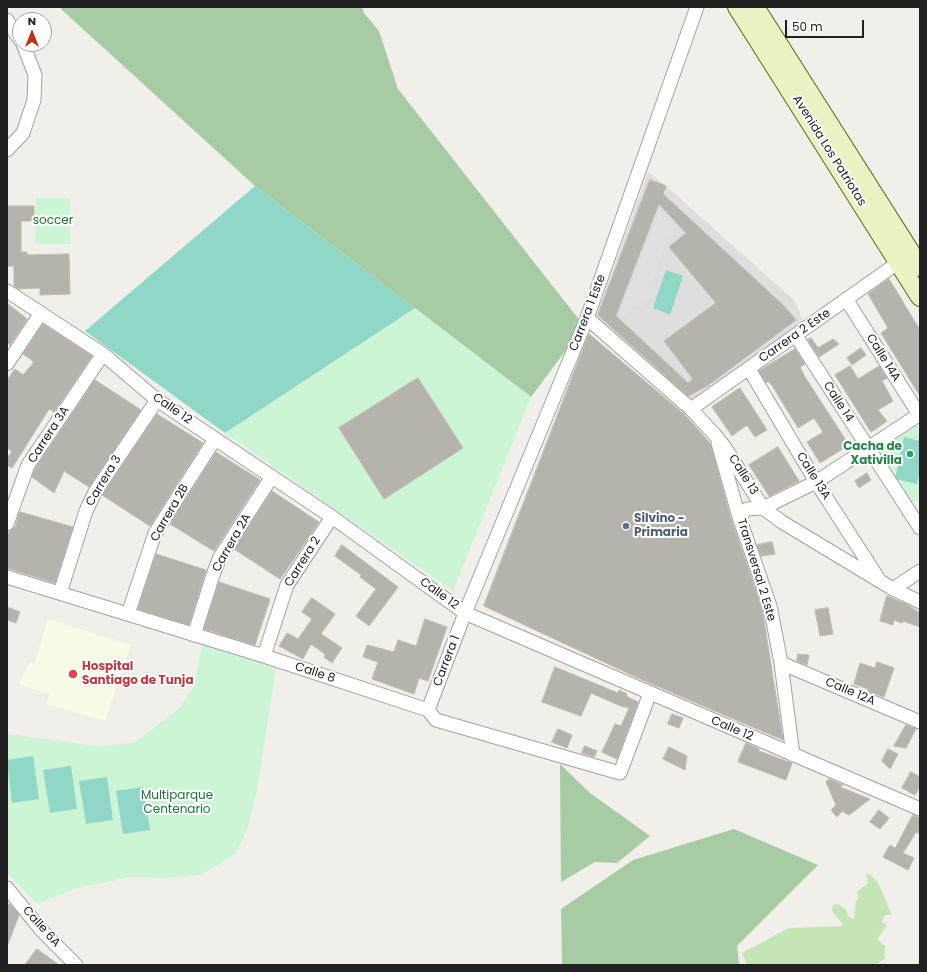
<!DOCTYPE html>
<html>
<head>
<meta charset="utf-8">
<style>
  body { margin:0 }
  #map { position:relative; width:927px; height:972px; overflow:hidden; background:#f0efe9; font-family:Poppins,sans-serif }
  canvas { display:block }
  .frame { position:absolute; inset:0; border:8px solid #212121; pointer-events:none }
  .north { position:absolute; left:12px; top:12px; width:40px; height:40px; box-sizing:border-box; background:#fff; border:1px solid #a6a6a6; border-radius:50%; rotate:0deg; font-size:11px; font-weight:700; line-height:16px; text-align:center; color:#212121 }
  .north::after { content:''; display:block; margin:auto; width:14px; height:18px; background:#bd3315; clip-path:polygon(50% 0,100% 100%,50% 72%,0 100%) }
  .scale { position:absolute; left:785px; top:20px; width:79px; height:18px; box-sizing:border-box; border:2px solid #212121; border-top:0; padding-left:5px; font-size:12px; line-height:14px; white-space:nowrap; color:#212121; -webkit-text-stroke:3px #fff; paint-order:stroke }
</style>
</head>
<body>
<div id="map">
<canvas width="927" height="972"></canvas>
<div class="frame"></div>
<div class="north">N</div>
<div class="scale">50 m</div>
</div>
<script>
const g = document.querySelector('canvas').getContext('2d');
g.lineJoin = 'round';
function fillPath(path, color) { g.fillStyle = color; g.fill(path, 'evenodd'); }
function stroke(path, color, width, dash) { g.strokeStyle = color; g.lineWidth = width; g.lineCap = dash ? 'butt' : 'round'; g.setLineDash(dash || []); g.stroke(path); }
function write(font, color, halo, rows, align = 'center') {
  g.font = font + ' Poppins,sans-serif'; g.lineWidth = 4; g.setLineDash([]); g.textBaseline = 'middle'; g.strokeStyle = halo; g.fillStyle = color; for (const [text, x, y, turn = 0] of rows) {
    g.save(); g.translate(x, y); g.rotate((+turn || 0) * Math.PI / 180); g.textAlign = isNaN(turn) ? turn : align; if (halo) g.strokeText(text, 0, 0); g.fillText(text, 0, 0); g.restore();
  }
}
fillPath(new Path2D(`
  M 648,172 L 666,186 L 795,301 L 805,326 L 691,406 L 596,317 Z`), '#dfdede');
fillPath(new Path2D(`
  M 48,619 L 131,645 L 105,721 L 47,704 L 49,694 L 19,684 L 30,662 L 34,664 Z`), '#f8fce6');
fillPath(new Path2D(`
  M 866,873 C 882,879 884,901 892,914 L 884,916 L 882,922 L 887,925 L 877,939 L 885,946 L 885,958 L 876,965 L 747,964 L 742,953 L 789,928 L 844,926 L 832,911 L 833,905 L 838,904 L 846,910 L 848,916 L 854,919 L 856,901 L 859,898 L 857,892 L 868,883 Z`), '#c4e5b5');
fillPath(new Path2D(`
  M 62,7 L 362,7 L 364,13 L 379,31 L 398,89 L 584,326 L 531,397 L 255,186 L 61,9 Z
  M 560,764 L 590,793 L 650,836 L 617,863 L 595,862 L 561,882 Z
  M 734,829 L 818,865 L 737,946 L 739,964 L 562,965 L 561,909 L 633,860 Z`), '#a7cba2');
fillPath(new Path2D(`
  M 36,198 L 70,198 L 70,244 L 35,244 Z
  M 415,308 L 531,397 L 453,591 L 225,433 Z
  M 915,424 L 920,431 L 920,498 L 911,503 L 876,450 Z
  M 202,645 L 276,668 L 257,791 L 247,830 L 235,854 L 201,875 L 168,878 L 130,877 L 74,889 L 37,904 L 7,873 L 7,734 L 98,746 L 134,743 L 180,708 L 194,686 Z`), '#ccf5d6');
fillPath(new Path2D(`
  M 255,186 L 415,308 L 225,433 L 85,331 Z
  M 666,270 L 683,276 L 670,315 L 653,308 Z
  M 904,437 L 920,441 L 920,468 L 917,484 L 895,479 Z
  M 33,756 L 39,799 L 12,803 L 7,760 Z
  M 71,766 L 77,809 L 50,813 L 43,770 Z
  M 107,777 L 113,820 L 86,824 L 79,781 Z
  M 143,787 L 150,830 L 123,834 L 116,791 Z`), '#90d7c8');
fillPath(new Path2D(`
  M 659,214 L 673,226 L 643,306 L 635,306 L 624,318 L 620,316 Z`), '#e1e1e1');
const building = new Path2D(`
  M 650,180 L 666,186 L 663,194 L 784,306 L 796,320 L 707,386 L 688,396 L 598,315 ZM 659,204 L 686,233 L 669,247 L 716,303 L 664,341 L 693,379 L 688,383 L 616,316 Z
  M 7,206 L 34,206 L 34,221 L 21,221 L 21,252 L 27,252 L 27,255 L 69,254 L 70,294 L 40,295 L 40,288 L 18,289 L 14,286 L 14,266 L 7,266 Z
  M 889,279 L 920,330 L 920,396 L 881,333 L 888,328 L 868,294 Z
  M 7,303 L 27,319 L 10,345 L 7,343 Z
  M 43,324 L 92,356 L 54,412 L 49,409 L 12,468 L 7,465 L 7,459 L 12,451 L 7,448 L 7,380 L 15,369 L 23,375 L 34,362 L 23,354 Z
  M 589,334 L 685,415 L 710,443 L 731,519 L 762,608 L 783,740 L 638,678 L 484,606 Z
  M 811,338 L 818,348 L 833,339 L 839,344 L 819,357 L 808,340 Z
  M 861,348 L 866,355 L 852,365 L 847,358 Z
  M 795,349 L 805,364 L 800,367 L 805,377 L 849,445 L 820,463 L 807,442 L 823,432 L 814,418 L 798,428 L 773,387 L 768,381 L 766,383 L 759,371 Z
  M 850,366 L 858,379 L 879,366 L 887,378 L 882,381 L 893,401 L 878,410 L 887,421 L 871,432 L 835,375 Z
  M 418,378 L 463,448 L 384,499 L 339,428 Z
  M 95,380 L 141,410 L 89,487 L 64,471 L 54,493 L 32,477 L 35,469 Z
  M 740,388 L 767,430 L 755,437 L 747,425 L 732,436 L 712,407 Z
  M 157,414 L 203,443 L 150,526 L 102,495 Z
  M 778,447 L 799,481 L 769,496 L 749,465 Z
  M 216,452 L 260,480 L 214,551 L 170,524 Z
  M 867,473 L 871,480 L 859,488 L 855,481 Z
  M 272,491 L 319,522 L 280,579 L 234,549 Z
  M 20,512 L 73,527 L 55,583 L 7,568 L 7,538 L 9,532 L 15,527 Z
  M 772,542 L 775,554 L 761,556 L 757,545 Z
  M 342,545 L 398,587 L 369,626 L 356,616 L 376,589 L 360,577 L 361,575 L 335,556 Z
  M 156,554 L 206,570 L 189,625 L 138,609 Z
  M 219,582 L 270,599 L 255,645 L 204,629 Z
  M 887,596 L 908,605 L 920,613 L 920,627 L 903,621 L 902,623 L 894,620 L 893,625 L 880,621 Z
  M 312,598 L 335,614 L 321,634 L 342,648 L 332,663 L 324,657 L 325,654 L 311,644 L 303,659 L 279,646 L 287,633 L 298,639 L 312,619 L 302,612 Z
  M 7,607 L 20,612 L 16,623 L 7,620 Z
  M 828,608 L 833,634 L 820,636 L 815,610 Z
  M 425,619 L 447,627 L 428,681 L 419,678 L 414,694 L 372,679 L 378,662 L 363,657 L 367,645 L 394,652 L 398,640 L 416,646 Z
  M 798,654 L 809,655 L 807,665 L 797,661 Z
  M 877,662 L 894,668 L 884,697 L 868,691 L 868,689 L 854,684 L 860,663 L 875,668 Z
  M 555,667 L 618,693 L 619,690 L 627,694 L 626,696 L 638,702 L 617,759 L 602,752 L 615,724 L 621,726 L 629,708 L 621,706 L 591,693 L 581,716 L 542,702 Z
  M 672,714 L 683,718 L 679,728 L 668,724 Z
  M 906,725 L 916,729 L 906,748 L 894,746 Z
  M 558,729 L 572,735 L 567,748 L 552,742 Z
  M 746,743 L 759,749 L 759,751 L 792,763 L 786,780 L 738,762 Z
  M 585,746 L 597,751 L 594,757 L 582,753 Z
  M 669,747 L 687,756 L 685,770 L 663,759 Z
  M 888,749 L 898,754 L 890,769 L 882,761 Z
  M 911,772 L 920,777 L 920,786 L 915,795 L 902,788 Z
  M 829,779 L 843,785 L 840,787 L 870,799 L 849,815 L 842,811 L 837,817 L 831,810 L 836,805 L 826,782 Z
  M 879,810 L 889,818 L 880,829 L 870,822 Z
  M 913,815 L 920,818 L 920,834 L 916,832 L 903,853 L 914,858 L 908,870 L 883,857 L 890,845 L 895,848 Z
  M 7,904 L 11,905 L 19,915 L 8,944 Z
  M 37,949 L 59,965 L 25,965 Z`);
fillPath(building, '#b6b2ac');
stroke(building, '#c1b9ad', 1);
const street = new Path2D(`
  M 7,20 L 20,40
  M 7,150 L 23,133 L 34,100 L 35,75 L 23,44
  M 7,291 L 103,354 L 157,400 L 332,517 L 465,613 L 920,809
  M 846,299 L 920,416
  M 587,318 L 691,409 L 715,435 L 726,449 L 763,508 L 782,522 L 893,589 L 920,602
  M 796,336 L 920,528
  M 7,364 L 41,313
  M 749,369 L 816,482 L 878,578
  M 691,409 L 899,262
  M 718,443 L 739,517 L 770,606 L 781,663 L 793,755
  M 739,517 L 747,509 L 763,508 L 816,482 L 920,414
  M 7,524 L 28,465 L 103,354
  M 7,577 L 264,656 L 428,710 L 436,720 L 620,773 L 650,693
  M 893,589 L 920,571
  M 60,593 L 86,511 L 95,492 L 157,400
  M 128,614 L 155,533 L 215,439
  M 194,635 L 213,575 L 220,557 L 271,478
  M 264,656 L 287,585 L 332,517
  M 781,663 L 920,722
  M 428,710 L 465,613 L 587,318 L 697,7
  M 7,888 L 43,932 L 76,965`);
const secondary = new Path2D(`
  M 737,7 L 920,297
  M 755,7 L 920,267`);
stroke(street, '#a2a2a2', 15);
stroke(secondary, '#546f11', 20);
stroke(street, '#fff', 13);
stroke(secondary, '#e9f4c4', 18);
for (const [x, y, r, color] of [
  [910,454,4,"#2e9e5b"],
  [626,526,4,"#5c6f8a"],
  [73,674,5,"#e0444e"]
]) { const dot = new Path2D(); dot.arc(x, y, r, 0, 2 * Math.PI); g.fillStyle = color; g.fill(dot); stroke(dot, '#fff', 1.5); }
write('12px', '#212121', '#fff', [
  ["Avenida Los Patriotas",829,151,58],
  ["Carrera 1 Este",588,313,-69],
  ["Carrera 2 Este",795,336,-35],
  ["Calle 14A",883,358,58],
  ["Calle 14",838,402,57],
  ["Calle 12",172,409,35],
  ["Carrera 3A",49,435,-57],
  ["Calle 13",743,475,58],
  ["Calle 13A",813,476,58],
  ["Carrera 3",104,481,-59],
  ["Carrera 2B",170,513,-60],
  ["Carrera 2A",232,543,-60],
  ["Carrera 2",303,562,-58],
  ["Transversal 2 Este",756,570,73],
  ["Calle 12",439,594,36],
  ["Carrera 1",447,661,-69],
  ["Calle 8",315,673,18],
  ["Calle 12A",850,692,23],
  ["Calle 12",732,729,23],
  ["Calle 6A",41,927,48]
]);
write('12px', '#187631', '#fff', [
  ["soccer",53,221],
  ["Multiparque",177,796],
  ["Centenario",177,810]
]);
write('bold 12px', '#27864d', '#fff', [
  ["Cacha de",902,447],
  ["Xativilla",902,461]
], 'right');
write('bold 12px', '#4e5e75', '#fff', [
  ["Silvino -",634,519],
  ["Primaria",634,533]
], 'left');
write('bold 12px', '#be3a42', '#fff', [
  ["Hospital",82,667],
  ["Santiago de Tunja",82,681]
], 'left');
</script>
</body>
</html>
